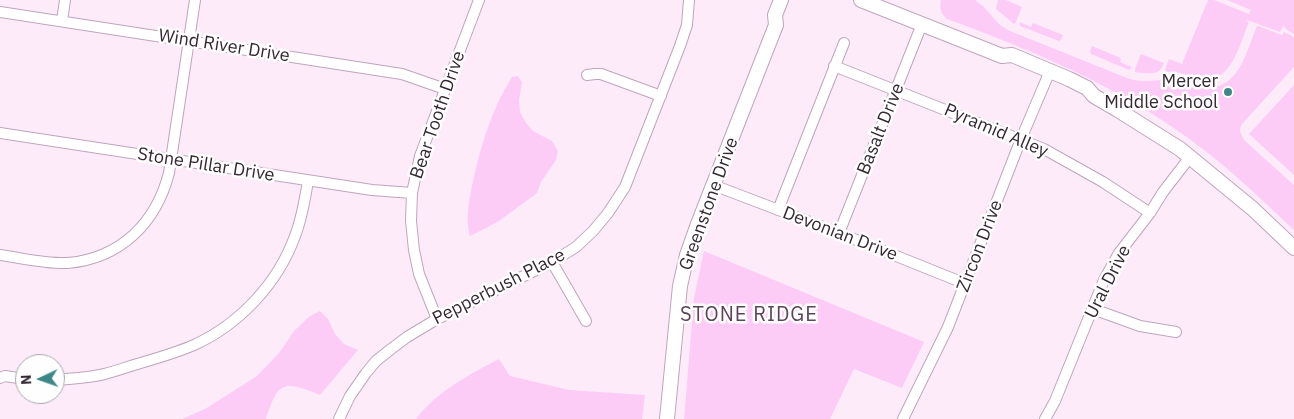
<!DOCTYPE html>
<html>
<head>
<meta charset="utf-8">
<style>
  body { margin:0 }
  #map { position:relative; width:1294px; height:419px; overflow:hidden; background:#fdebfa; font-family:"IBM Plex Sans",sans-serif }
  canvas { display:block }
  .north { position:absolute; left:15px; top:354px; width:50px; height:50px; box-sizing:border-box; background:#fefefe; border:1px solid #ada8ac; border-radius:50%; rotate:267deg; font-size:14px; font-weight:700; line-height:20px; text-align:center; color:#342832 }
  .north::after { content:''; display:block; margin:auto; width:18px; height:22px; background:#3f8787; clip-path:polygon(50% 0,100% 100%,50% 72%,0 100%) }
</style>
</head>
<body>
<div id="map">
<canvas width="1294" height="419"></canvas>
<div class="north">N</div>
</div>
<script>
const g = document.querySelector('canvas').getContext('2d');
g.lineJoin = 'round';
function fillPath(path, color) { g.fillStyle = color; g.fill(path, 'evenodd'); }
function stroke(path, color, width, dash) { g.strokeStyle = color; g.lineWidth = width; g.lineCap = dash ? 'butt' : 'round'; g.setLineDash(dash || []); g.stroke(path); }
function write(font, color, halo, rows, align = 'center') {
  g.font = font + ' "IBM Plex Sans",sans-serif'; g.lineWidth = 5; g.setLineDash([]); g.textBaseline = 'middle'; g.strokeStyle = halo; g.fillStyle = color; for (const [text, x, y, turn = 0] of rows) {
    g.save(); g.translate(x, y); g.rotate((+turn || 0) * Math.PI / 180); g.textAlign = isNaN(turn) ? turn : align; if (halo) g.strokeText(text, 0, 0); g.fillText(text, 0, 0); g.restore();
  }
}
fillPath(new Path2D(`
  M 941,0 L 975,0 L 983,6 L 1000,25 L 1010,31 L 1127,78 C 1145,84 1156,79 1173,80 C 1184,81 1193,87 1203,88 C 1239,91 1246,52 1257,26 L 1258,26 L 1282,35 L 1284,32 L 1294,37 L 1294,67 L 1242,124 C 1238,130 1241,135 1245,141 L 1294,185 L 1294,230 C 1260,198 1226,165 1188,138 C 1115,85 1032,50 947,19 C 941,14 939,8 941,0 Z
  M 998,0 L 1006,0 L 1022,7 L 1016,22 L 1014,24 L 996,9 Z
  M 1208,0 L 1214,0 L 1249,14 L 1251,10 L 1227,0 L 1294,0 L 1294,34 L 1286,29 L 1285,27 L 1283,26 L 1280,32 L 1247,20 L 1247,21 L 1249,22 C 1240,43 1231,86 1200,79 C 1186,76 1181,71 1166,72 L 1165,70 L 1169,59 L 1182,64 Z
  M 1020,22 L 1031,27 L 1033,23 L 1063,35 L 1061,40 L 1059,41 L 1020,26 Z
  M 1092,46 L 1121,58 L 1120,62 L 1132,67 L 1129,70 L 1091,54 L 1090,51 Z
  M 1141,54 L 1164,63 C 1163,64 1162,69 1160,70 C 1156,75 1141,73 1135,72 L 1135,69 Z
  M 518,76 L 522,82 L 519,100 L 520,112 L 526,123 L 533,131 L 552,141 L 558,151 L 556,160 L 541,182 L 537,193 L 499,221 L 486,228 L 470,236 C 465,219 469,202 472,186 C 480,148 491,110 512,77 Z
  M 1294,85 L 1294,175 L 1249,134 Z
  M 704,251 L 924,342 L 902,388 L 854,369 L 830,419 L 684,419 L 694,298 Z
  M 320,311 L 328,319 L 335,334 L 344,344 L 358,350 L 320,395 C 283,380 278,381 266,419 L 182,419 L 205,409 L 257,376 L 279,353 L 294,331 L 310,316 Z
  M 499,359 L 510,376 L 569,390 L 645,395 L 642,419 L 416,419 C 437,391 469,375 499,359 Z`), '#fcccf7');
const minor = new Path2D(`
  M 0,12 L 402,74 L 445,89
  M 62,21 L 65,0
  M 834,66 L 1044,149 L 1103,182 L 1150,213
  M 587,75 L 595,74 L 601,74 L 661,96
  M 0,133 L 372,190 L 412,193
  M 713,185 L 839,233 L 966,284
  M 778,210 L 844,43
  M 839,233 L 922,24
  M 0,255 C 22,258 46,264 68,263 C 121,258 156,223 169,173 L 195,0
  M 552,262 L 586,321
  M 1093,309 L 1140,326 L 1176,332
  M 437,319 L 419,274 L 414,250 L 411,221 L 412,193 L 420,156 L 479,0
  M 0,378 L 5,376 L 25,379
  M 55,380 C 70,379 85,378 100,375 C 115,372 129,366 144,362 C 161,357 178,352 194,345 C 240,324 278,283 295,236 C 302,218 305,199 308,181
  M 339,419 L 350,396 L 366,373 L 376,361 L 391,349 L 407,337 L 437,319 L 552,262 L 576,247 L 593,231 L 608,213 L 625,187 L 680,46 L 687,25 L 689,0
  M 903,419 L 948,327 L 1021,139 L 1050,71
  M 1045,419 L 1055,401 L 1104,280 L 1119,253 L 1150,213 L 1163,192 L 1190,157`);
const tertiary = new Path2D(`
  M 861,0 L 1002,56 L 1012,55 L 1069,79 L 1087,88 L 1094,96 L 1118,110 L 1180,149 L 1253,209 L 1294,248
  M 667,419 L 680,286 L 687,255 L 698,224 L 776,25 L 775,15 L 781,0`);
stroke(minor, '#c0a4bd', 12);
stroke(tertiary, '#c0a4bd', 16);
stroke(minor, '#fff', 10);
stroke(tertiary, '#fff', 14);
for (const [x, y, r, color] of [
  [1228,92,5,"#3f8787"]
]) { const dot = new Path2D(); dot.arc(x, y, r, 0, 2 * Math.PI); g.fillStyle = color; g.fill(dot); stroke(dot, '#fefefe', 2); }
write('18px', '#342832', '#fefefe', [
  ["Wind River Drive",224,46,9],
  ["Bear Tooth Drive",438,115,-71],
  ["Basalt Drive",881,129,-68],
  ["Pyramid Alley",996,131,23],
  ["Stone Pillar Drive",206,165,9],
  ["Greenstone Drive",709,204,-70],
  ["Devonian Drive",840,234,21],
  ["Zircon Drive",980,246,-69],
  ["Ural Drive",1108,282,-63],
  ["Pepperbush Place",499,287,-27]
]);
write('18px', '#342832', '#fefefe', [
  ["Mercer",1218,82],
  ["Middle School",1218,103]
], 'right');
g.letterSpacing = '1px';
write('20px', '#5b4359', '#fefefe', [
  ["STONE RIDGE",749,315]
]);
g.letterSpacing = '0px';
</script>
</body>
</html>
